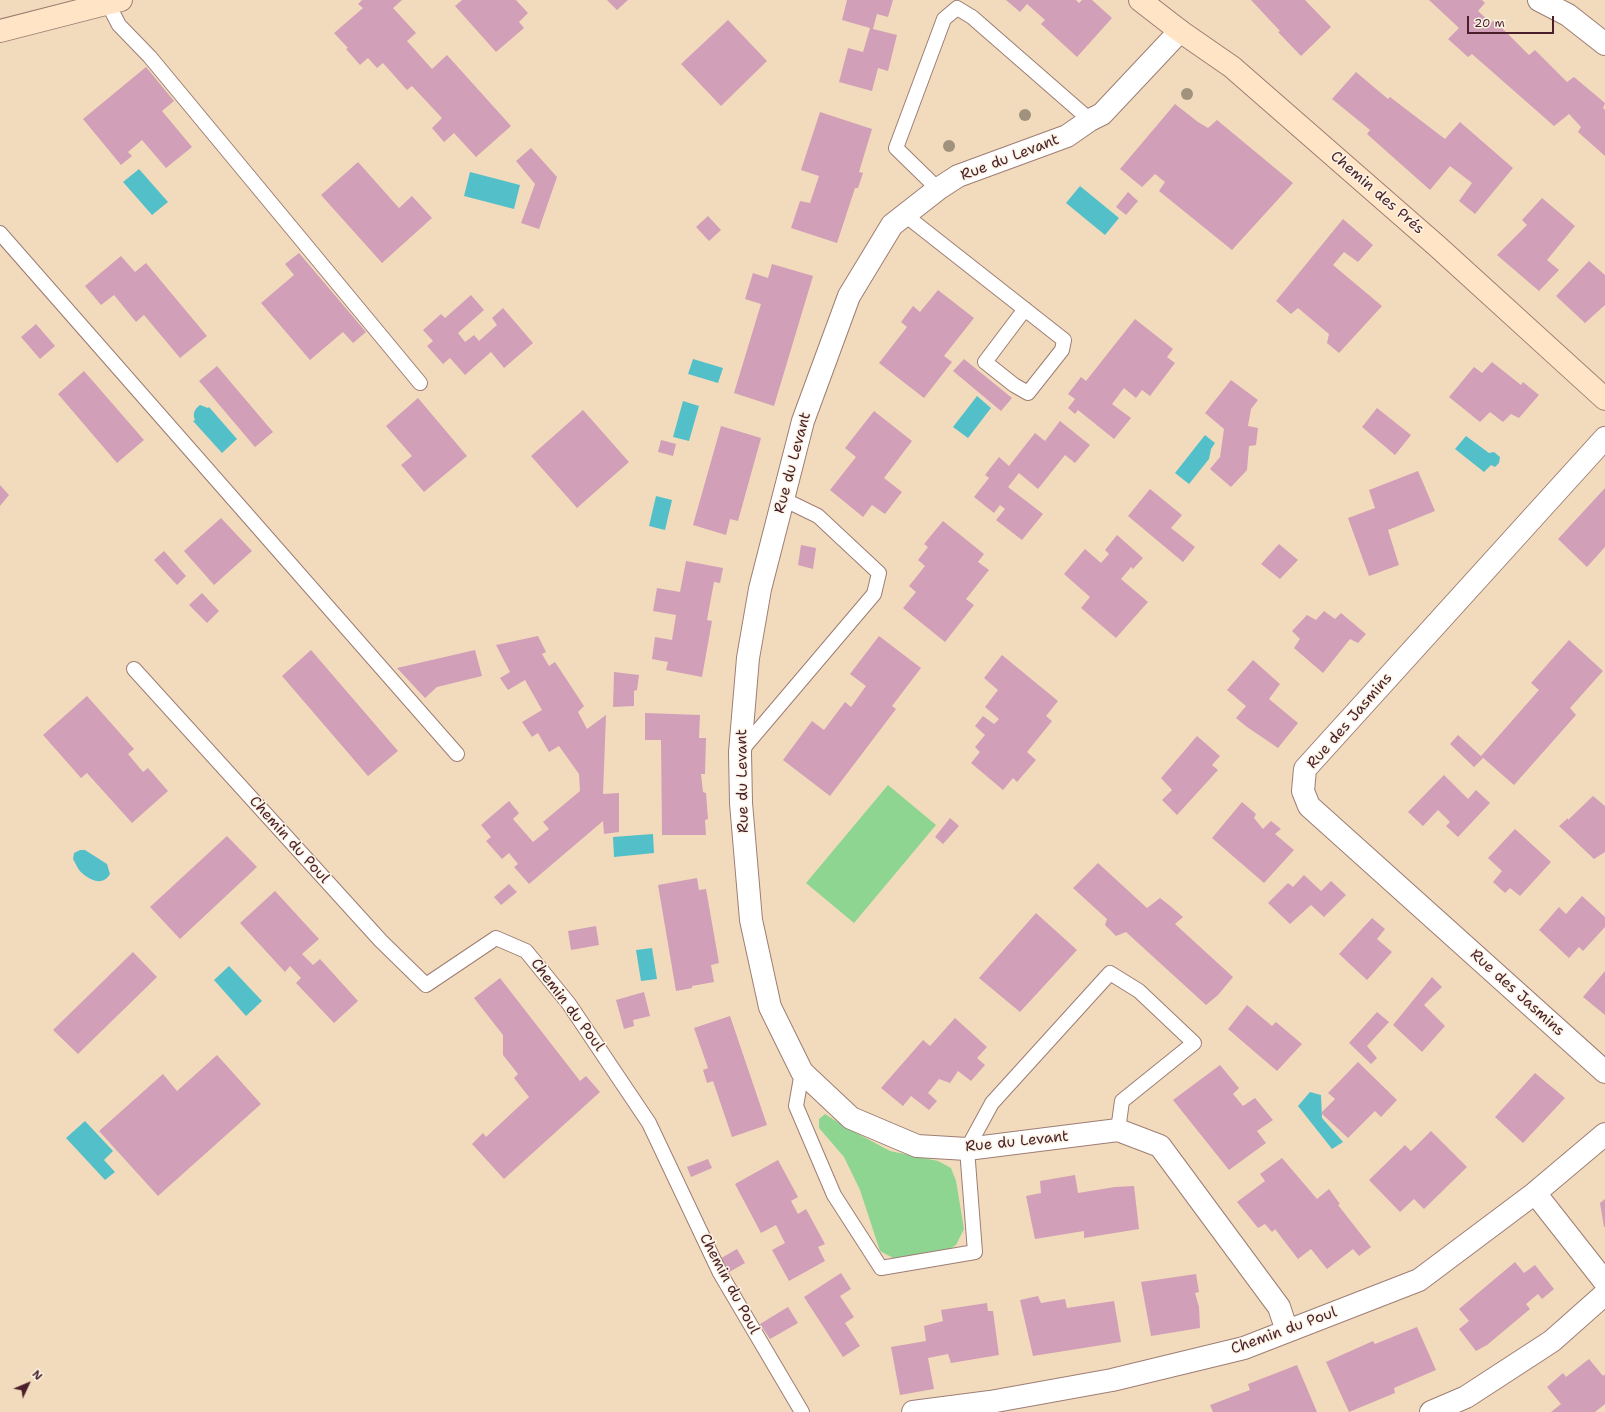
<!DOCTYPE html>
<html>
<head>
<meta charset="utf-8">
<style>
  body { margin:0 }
  #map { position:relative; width:1605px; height:1412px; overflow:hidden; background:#f2dbbc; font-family:"Shantell Sans",sans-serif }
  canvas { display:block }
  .north { position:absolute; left:8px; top:1364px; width:40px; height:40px; -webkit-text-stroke:3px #fcf5e5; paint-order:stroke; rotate:46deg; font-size:11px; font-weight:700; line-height:16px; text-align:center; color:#4a1f2b }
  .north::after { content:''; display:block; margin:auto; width:14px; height:18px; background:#4a1f2b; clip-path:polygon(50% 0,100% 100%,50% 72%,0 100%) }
  .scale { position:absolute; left:1467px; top:16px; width:87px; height:18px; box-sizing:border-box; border:2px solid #4a1f2b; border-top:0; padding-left:5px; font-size:12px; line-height:14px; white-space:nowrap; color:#4a1f2b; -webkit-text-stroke:3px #fcf5e5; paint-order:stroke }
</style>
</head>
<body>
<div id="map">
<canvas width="1605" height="1412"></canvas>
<div class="north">N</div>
<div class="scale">20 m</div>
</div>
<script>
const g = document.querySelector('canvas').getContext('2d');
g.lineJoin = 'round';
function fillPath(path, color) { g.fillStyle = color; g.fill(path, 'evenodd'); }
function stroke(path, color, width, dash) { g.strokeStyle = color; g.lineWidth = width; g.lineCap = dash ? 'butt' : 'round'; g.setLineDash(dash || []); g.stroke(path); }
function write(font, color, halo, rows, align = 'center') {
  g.font = font + ' "Shantell Sans",sans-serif'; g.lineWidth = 3; g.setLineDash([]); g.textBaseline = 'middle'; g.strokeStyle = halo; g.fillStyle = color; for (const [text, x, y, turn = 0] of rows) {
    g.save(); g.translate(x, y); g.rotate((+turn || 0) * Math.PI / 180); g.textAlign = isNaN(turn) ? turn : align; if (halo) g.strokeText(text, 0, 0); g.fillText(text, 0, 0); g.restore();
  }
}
fillPath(new Path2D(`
  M 888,785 L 936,825 L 854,923 L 806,883 Z
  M 825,1114 L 847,1128 L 890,1151 L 938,1161 L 951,1168 L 956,1181 L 964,1229 L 956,1245 L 945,1252 L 895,1259 L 880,1251 L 860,1190 L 844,1157 L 819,1128 L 819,1119 Z`), '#8dd590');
fillPath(new Path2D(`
  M 139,169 L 168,202 L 152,215 L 123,182 Z
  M 470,172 L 520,185 L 514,209 L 464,196 Z
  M 1080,186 L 1119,218 L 1105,235 L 1066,203 Z
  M 693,359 L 723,368 L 718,383 L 688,374 Z
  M 977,396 L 991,408 L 968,438 L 953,427 Z
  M 683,401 L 699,406 L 689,441 L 673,437 Z
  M 200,405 L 208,408 L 209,407 L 237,439 L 222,453 L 193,421 L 195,420 C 192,413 195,409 200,405 Z
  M 1205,435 L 1215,443 L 1211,449 L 1209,459 L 1189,484 L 1175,473 Z
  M 1466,436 L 1489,453 L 1494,452 L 1500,457 L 1499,463 L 1495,467 L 1491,465 L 1484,472 L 1455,449 Z
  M 656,496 L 672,500 L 665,530 L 649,526 Z
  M 653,834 L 654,853 L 614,857 L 613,837 Z
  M 80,850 L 85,850 L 107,864 L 110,874 C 103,886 91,881 82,873 C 78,870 76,864 73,859 L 74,853 Z
  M 652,948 L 657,979 L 641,981 L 636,950 Z
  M 229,966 L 262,1001 L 246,1016 L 214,980 Z
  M 1310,1092 L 1321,1095 L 1322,1118 L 1343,1142 L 1332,1149 L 1298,1106 Z
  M 85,1121 L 113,1151 L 104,1160 L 115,1172 L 105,1180 L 66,1138 Z`), '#53c0c9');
fillPath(new Path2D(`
  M 362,0 L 402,0 L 393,8 L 416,33 L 407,41 L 432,69 L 447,55 L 511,126 L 476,157 L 454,133 L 444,142 L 432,128 L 442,118 L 412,86 L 407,90 L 383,63 L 377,68 L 368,58 L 360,65 L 346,49 L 348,48 L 334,33 L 363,8 L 358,4 Z
  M 462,0 L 516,0 L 528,13 L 519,22 L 524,28 L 496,52 L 455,6 Z
  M 607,0 L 628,0 L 617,10 Z
  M 847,0 L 893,0 L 888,17 L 877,14 L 873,29 L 897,35 L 888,71 L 878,68 L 872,91 L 839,82 L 848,48 L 863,52 L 870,28 L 842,20 Z
  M 1006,0 L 1076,0 L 1079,3 L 1082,0 L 1092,0 L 1112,18 L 1077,57 L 1041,24 L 1045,20 L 1027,4 L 1020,12 Z
  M 1251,0 L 1305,0 L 1331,27 L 1301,56 L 1278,32 L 1280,31 Z
  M 1429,0 L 1482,0 L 1485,3 L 1478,11 L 1491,23 L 1494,20 L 1529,55 L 1535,50 L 1567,82 L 1574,77 L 1605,103 L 1603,108 L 1605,110 L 1605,156 L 1578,132 L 1581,127 L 1569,114 L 1554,126 L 1472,54 L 1468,57 L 1448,39 L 1459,28 Z
  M 728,20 L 767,61 L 721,106 L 681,64 Z
  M 146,67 L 174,101 L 162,111 L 192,147 L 166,168 L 142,140 L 128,152 L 132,156 L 121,165 L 83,119 Z
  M 1356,72 L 1388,99 L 1390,97 L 1445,139 L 1460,122 L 1513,168 L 1475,214 L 1459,201 L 1472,183 L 1450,166 L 1430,190 L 1367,134 L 1370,130 L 1332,99 Z
  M 1175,104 L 1198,122 L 1208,128 L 1217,120 L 1293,183 L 1232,250 L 1159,191 L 1165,182 L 1155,174 L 1142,187 L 1120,169 Z
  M 820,112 L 872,129 L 859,172 L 863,173 L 858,188 L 855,188 L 837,243 L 791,228 L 800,201 L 810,203 L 819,176 L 801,170 Z
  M 531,148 L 557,177 L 539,229 L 521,223 L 535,184 L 516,161 Z
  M 358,162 L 399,208 L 412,196 L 432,218 L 382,263 L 321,195 Z
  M 1128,192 L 1138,201 L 1126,215 L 1116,207 Z
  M 1542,198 L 1575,226 L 1547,260 L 1559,270 L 1539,291 L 1497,255 L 1527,225 L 1522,220 Z
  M 708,216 L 721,230 L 709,241 L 696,227 Z
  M 1343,219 L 1373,245 L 1358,262 L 1344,252 L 1333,265 L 1382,306 L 1339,353 L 1327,343 L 1329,334 L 1298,308 L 1291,314 L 1276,301 Z
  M 299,253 L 366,332 L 353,343 L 343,332 L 310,360 L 261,303 L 294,275 L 285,264 Z
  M 121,256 L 135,272 L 146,263 L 207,336 L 180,358 L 144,315 L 136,322 L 114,295 L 101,305 L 85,286 Z
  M 1589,261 L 1605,275 L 1605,305 L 1585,323 L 1556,296 Z
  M 772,264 L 813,276 L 774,406 L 734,393 L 761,304 L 745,299 L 753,273 L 768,278 Z
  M 938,290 L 974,318 L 944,356 L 952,362 L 924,398 L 879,363 L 907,327 L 901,322 L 913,306 L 920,312 Z
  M 471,295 L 484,310 L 458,333 L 465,342 L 474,335 L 479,341 L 497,325 L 492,318 L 503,308 L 533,343 L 504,368 L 491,352 L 465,375 L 450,358 L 443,364 L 427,346 L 433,341 L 423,330 L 441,314 L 445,318 Z
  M 1135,319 L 1173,349 L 1167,357 L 1175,363 L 1150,396 L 1142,390 L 1136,398 L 1124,388 L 1112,404 L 1131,418 L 1114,439 L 1078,410 L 1075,414 L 1068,408 L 1075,399 L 1068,394 L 1081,377 L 1086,381 Z
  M 36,324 L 55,346 L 40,359 L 21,337 Z
  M 964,359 L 1012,398 L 1001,411 L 953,371 Z
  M 1492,362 L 1521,385 L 1523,382 L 1539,395 L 1519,418 L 1511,414 L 1503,422 L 1490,412 L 1480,422 L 1449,397 L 1474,367 L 1482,373 Z
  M 217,366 L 273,432 L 255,447 L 199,381 Z
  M 84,371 L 144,440 L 117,463 L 58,394 Z
  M 1231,380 L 1258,400 L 1251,409 L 1248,426 L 1258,428 L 1256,445 L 1249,446 L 1247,470 L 1231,487 L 1210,469 L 1220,457 L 1224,429 L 1205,413 Z
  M 418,398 L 467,456 L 424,492 L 401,465 L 412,456 L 386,426 Z
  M 1377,408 L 1411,435 L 1395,455 L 1362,427 Z
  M 583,410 L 629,462 L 577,508 L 531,456 Z
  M 874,411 L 912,441 L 884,478 L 902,492 L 885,514 L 872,505 L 863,517 L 830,490 L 856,457 L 845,448 Z
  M 1060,421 L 1090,445 L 1075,463 L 1065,455 L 1038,489 L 1019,473 L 1008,487 L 1043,514 L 1022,540 L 996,520 L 1005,509 L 1000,505 L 994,513 L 974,497 L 989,478 L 985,475 L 999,457 L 1009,466 L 1035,433 L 1045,441 Z
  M 721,426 L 761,438 L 738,521 L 730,519 L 726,535 L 693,525 Z
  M 661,440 L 676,444 L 673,456 L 658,452 Z
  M 1418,471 L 1435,511 L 1388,530 L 1399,565 L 1369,576 L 1348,518 L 1375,508 L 1369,490 Z
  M 0,485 L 9,495 L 0,506 Z
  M 1605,488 L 1605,547 L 1587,567 L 1558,539 Z
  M 1150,489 L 1182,515 L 1171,528 L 1195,547 L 1183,562 L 1128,516 Z
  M 221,518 L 252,551 L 214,585 L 184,551 Z
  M 943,521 L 984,554 L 978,562 L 989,570 L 966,599 L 974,605 L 945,642 L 903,608 L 916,592 L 909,586 L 925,566 L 918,560 L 928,547 L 924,544 Z
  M 1117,535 L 1143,558 L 1133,569 L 1131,567 L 1121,579 L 1148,602 L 1116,638 L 1081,608 L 1090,597 L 1064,574 L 1085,549 L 1101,563 L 1109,554 L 1105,550 Z
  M 1279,544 L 1298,560 L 1280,579 L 1261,564 Z
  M 801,545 L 816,548 L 813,569 L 798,565 Z
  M 164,551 L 186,576 L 177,585 L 154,560 Z
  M 686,561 L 723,568 L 720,583 L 714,582 L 707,620 L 712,621 L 702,677 L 666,670 L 668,662 L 652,659 L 655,637 L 672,640 L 676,615 L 653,611 L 657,588 L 680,592 Z
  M 202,593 L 219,611 L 207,623 L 189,605 Z
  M 1324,611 L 1335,619 L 1341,613 L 1366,634 L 1358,643 L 1350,639 L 1323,673 L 1294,648 L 1300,639 L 1292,631 L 1307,615 L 1316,620 Z
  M 538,636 L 546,652 L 542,654 L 549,666 L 555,662 L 584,706 L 578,712 L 587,729 L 606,715 L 603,794 L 619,793 L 619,832 L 604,834 L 603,821 L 529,884 L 514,867 L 518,864 L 509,853 L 502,859 L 486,841 L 491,837 L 481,825 L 509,801 L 519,813 L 513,819 L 533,842 L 549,829 L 543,822 L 580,791 L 579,774 L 559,746 L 549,752 L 538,733 L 532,737 L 522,722 L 542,710 L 525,680 L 508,690 L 500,678 L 510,672 L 496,645 Z
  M 879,636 L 921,668 L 892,706 L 896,709 L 830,796 L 783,760 L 812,721 L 824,730 L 845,702 L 851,707 L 866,686 L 850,674 Z
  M 1569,640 L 1603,671 L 1570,708 L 1576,715 L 1514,785 L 1481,756 L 1539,690 L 1531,683 Z
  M 311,650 L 398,751 L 368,776 L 282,676 Z
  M 475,650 L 482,676 L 437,687 L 425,698 L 397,668 Z
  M 1002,655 L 1058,701 L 1046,716 L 1052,721 L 1027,752 L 1036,760 L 1017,782 L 1013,778 L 1003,790 L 971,763 L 980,752 L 975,747 L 985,735 L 975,726 L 983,716 L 994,724 L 999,719 L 985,707 L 998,690 L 984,678 Z
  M 1253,660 L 1280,684 L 1269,699 L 1298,723 L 1278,748 L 1247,727 L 1236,718 L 1246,706 L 1227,690 Z
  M 614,672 L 639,675 L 637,690 L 634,691 L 634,706 L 613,707 Z
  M 87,696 L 134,749 L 128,754 L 143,772 L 148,768 L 168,791 L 132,823 L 87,773 L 81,778 L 43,735 Z
  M 645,713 L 700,715 L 699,738 L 706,738 L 705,774 L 701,774 L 703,792 L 706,793 L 708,819 L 705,820 L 706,835 L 662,835 L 661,740 L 645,740 Z
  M 1458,735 L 1483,758 L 1474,767 L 1450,744 Z
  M 1197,736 L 1220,756 L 1212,765 L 1218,770 L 1177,815 L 1162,800 L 1172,790 L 1161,778 Z
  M 1444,775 L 1468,799 L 1476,790 L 1490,803 L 1458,837 L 1446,826 L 1450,822 L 1438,810 L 1423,826 L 1408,812 Z
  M 1593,796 L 1605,806 L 1605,852 L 1594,859 L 1559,826 L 1568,818 L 1568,820 Z
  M 1242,802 L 1256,814 L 1254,818 L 1263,829 L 1271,821 L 1281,829 L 1275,834 L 1294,850 L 1264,883 L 1212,838 Z
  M 950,818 L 959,826 L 943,844 L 935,837 Z
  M 1515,829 L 1551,862 L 1520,896 L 1510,888 L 1505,893 L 1493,882 L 1502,871 L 1488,858 Z
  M 227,836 L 257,867 L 180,939 L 150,907 Z
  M 1098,863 L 1147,908 L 1160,898 L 1169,905 L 1183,917 L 1175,924 L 1233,977 L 1218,995 L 1206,1005 L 1126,932 L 1116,936 L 1105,925 L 1107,919 L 1073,888 Z
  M 1304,875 L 1321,891 L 1331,881 L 1346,895 L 1324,917 L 1311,905 L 1290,924 L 1268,903 L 1288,883 L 1293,887 Z
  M 697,878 L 699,890 L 706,889 L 719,963 L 711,965 L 714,982 L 692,986 L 692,988 L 676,991 L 658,885 Z
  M 509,884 L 517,892 L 501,905 L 494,897 Z
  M 275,891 L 319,939 L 302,954 L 313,965 L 320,959 L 358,1001 L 334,1023 L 296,983 L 301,978 L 290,966 L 285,972 L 240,923 Z
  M 1582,896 L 1605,917 L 1605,927 L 1583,951 L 1579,947 L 1569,958 L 1539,930 L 1559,907 L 1566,914 Z
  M 1036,913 L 1077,950 L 1020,1012 L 979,978 Z
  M 1372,918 L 1385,929 L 1377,939 L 1392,952 L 1367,980 L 1339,954 Z
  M 596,926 L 599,945 L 571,950 L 568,931 Z
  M 133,952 L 157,977 L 78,1054 L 53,1030 Z
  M 1605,971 L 1605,1015 L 1583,997 Z
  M 1432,977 L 1442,987 L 1424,1005 L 1445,1026 L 1422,1052 L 1393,1025 Z
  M 500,978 L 580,1081 L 586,1076 L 600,1092 L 504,1179 L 472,1144 L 483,1133 L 486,1137 L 529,1097 L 514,1078 L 518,1074 L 503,1055 L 503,1035 L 474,998 Z
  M 644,992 L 650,1016 L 633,1020 L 634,1026 L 624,1029 L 616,1000 Z
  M 1247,1005 L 1272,1026 L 1276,1022 L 1302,1044 L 1277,1071 L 1228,1029 Z
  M 1377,1012 L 1389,1022 L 1367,1046 L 1377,1058 L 1371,1064 L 1349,1043 Z
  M 730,1016 L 767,1125 L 732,1137 L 713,1081 L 707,1083 L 703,1070 L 708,1068 L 694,1028 Z
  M 955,1018 L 987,1047 L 977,1058 L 985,1065 L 971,1081 L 958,1071 L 950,1083 L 939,1079 L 928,1093 L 937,1101 L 929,1110 L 911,1096 L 903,1106 L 881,1088 L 923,1040 L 930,1046 Z
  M 217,1055 L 261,1104 L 158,1196 L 99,1131 L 163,1074 L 177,1091 Z
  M 1358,1062 L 1397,1100 L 1381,1117 L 1375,1111 L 1348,1138 L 1321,1113 L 1335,1099 L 1328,1093 Z
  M 1220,1065 L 1239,1088 L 1233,1094 L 1243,1106 L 1255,1098 L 1273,1120 L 1257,1131 L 1266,1143 L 1229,1170 L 1173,1100 Z
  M 1535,1073 L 1565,1098 L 1523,1143 L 1495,1117 Z
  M 1431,1131 L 1467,1167 L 1424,1209 L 1414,1199 L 1400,1212 L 1369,1180 L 1405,1145 L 1411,1151 Z
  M 1282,1158 L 1317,1199 L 1329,1189 L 1340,1204 L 1338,1205 L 1371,1247 L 1359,1256 L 1353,1249 L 1327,1269 L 1311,1249 L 1298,1259 L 1275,1229 L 1272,1232 L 1265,1224 L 1258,1228 L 1237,1202 L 1265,1181 L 1260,1174 Z
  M 708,1159 L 712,1168 L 691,1177 L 687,1167 Z
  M 778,1160 L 798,1197 L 791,1201 L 798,1214 L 806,1209 L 825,1244 L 818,1247 L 825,1261 L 789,1281 L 772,1250 L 785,1243 L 776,1225 L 761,1233 L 735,1184 Z
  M 1075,1175 L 1078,1193 L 1115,1187 L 1134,1186 L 1139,1229 L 1084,1238 L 1084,1231 L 1035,1239 L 1026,1196 L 1041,1193 L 1040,1181 Z
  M 1605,1199 L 1605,1227 L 1604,1227 L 1600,1203 Z
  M 737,1249 L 745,1263 L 726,1274 L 718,1260 Z
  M 1515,1262 L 1524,1273 L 1535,1265 L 1554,1289 L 1542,1299 L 1538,1294 L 1526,1304 L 1530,1309 L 1487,1345 L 1476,1351 L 1459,1329 L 1469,1321 L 1459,1309 Z
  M 841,1273 L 851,1289 L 840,1296 L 854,1317 L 845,1323 L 860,1346 L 843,1357 L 804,1297 Z
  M 1196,1274 L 1199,1292 L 1195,1293 L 1199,1307 L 1200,1328 L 1151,1336 L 1141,1282 Z
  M 1038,1296 L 1041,1303 L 1065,1299 L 1067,1308 L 1114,1301 L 1121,1342 L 1033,1356 L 1020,1300 Z
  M 987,1303 L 988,1311 L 993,1311 L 999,1355 L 951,1363 L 948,1354 L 928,1358 L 934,1389 L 900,1395 L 891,1347 L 926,1341 L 924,1326 L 943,1321 L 941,1310 Z
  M 788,1307 L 798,1323 L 770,1339 L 760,1324 Z
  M 1417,1327 L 1436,1370 L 1394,1388 L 1395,1393 L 1349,1412 L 1326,1362 L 1373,1341 L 1375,1344 Z
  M 1589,1359 L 1603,1376 L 1605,1374 L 1605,1404 L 1595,1412 L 1551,1412 L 1561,1404 L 1547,1387 L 1563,1373 L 1566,1377 Z
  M 1297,1365 L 1317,1412 L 1213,1412 L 1210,1405 L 1250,1390 L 1248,1384 Z`), '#d19fb7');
const lane = new Path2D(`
  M 108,4 L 119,25 L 150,57 L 420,383
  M 938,189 L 896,148 L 944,19 L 957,8 L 972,17 L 1090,120
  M 905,215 L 1064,340 L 1062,350 L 1028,393 L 1014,385 L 985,362 L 1025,309
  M 0,233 L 457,754
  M 134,669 L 381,941 L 426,985 L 496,938 L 526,951 L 569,1004 L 649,1123 L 720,1273 L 802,1412
  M 740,752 L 874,594 L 879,573 L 818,516 L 783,499
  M 802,1072 L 796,1106 L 834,1195 L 881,1268 L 975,1252 L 967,1149 L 992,1103 L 1110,973 L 1139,991 L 1194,1043 L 1122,1101 L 1118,1130`);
const street = new Path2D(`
  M 1539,0 L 1568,15 L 1605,44
  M 1180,31 L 1102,114 L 1090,120 L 1067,136 L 958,176 L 938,189 L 892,225 L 849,296 L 803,421 L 760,589 L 748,658 L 740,752 L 741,803 L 751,920 L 770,1007 L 802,1072 L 851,1118 L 917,1146 L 967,1149 L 1118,1130 L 1160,1146 L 1279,1307 L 1287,1331
  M 1605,438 L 1305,769 L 1303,791 L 1309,806 L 1605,1072
  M 1535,1193 L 1605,1282
  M 913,1412 L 990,1402 L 1112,1380 L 1244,1348 L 1419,1280 L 1535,1193 L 1605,1134
  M 1431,1412 L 1466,1397 L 1552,1341 L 1605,1294`);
const secondary = new Path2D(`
  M 1140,0 L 1180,31 L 1232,67 L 1437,246 L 1605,399
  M 0,31 L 121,0`);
stroke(lane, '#9e7d74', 16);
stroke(street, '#9e7d74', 24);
stroke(secondary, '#9e7d74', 24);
stroke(lane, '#fff', 14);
stroke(street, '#fff', 22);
stroke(secondary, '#ffe4c6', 22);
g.fillStyle = '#a1927d';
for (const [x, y] of [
  [1187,94],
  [1025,115],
  [949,146]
]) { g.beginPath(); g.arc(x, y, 6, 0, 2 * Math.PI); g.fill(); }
write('15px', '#4a1f2b', '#fcf5e5', [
  ["Rue du Levant",1010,158,-21],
  ["Chemin des Prés",1377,193,41],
  ["Rue du Levant",793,463,-75],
  ["Rue des Jasmins",1350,721,-49],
  ["Rue du Levant",743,781,-91],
  ["Chemin du Poul",289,840,48],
  ["Rue des Jasmins",1517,993,42],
  ["Chemin du Poul",567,1005,53],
  ["Rue du Levant",1017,1142,-6],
  ["Chemin du Poul",729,1284,62],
  ["Chemin du Poul",1284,1331,-20]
]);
</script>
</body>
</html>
